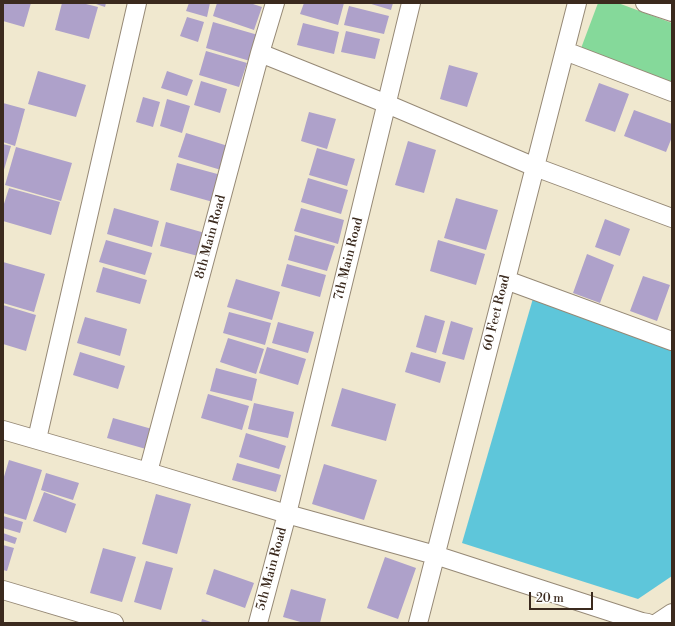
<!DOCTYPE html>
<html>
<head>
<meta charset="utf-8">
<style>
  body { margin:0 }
  #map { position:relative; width:675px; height:626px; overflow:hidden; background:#f0e8cf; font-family:"Libre Bodoni",serif }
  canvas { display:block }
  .frame { position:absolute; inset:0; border:4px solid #3b2a1e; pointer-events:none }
  .scale { position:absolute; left:529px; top:592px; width:64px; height:18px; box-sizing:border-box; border:2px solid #3b2a1e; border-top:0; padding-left:5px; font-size:12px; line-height:14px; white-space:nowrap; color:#3b2a1e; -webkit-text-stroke:3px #fff; paint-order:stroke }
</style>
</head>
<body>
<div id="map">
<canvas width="675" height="626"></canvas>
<div class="frame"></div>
<div class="scale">20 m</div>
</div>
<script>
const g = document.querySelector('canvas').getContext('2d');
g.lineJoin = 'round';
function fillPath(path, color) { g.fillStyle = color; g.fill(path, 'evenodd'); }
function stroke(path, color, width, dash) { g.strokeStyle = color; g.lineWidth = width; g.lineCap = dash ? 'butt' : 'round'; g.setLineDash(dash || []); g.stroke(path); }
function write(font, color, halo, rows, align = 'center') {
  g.font = font + ' "Libre Bodoni",serif'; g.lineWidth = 3; g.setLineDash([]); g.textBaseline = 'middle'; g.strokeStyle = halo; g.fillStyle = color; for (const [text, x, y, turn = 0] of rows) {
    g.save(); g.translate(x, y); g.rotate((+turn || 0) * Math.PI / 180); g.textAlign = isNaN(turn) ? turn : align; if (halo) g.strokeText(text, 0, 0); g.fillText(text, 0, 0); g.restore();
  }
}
fillPath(new Path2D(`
  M 598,3 L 618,3 L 672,23 L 672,85 L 580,51 Z`), '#85d99a');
fillPath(new Path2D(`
  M 534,295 L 672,347 L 672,576 L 638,599 L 462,543 Z`), '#5ec6da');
fillPath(new Path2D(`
  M 3,3 L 31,3 L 24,27 L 3,21 Z
  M 62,3 L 82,3 L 98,7 L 89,39 L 55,30 Z
  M 93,3 L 106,3 L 105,7 Z
  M 189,3 L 210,3 L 207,17 L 186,11 Z
  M 217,3 L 250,3 L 262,7 L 254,30 L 213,16 Z
  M 304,3 L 344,3 L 338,25 L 300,14 Z
  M 368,3 L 393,3 L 391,10 Z
  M 349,6 L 389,16 L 384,34 L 344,25 Z
  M 187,17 L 204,22 L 198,42 L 180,36 Z
  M 213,22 L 258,35 L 250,61 L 206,48 Z
  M 303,23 L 339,32 L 334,54 L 297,45 Z
  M 346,31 L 380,39 L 375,59 L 341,52 Z
  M 206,51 L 247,63 L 239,87 L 199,75 Z
  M 449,65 L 478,73 L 467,107 L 440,99 Z
  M 38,71 L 86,85 L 76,117 L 28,104 Z
  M 167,71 L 193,80 L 187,96 L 161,88 Z
  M 201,81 L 227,89 L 220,113 L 194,105 Z
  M 599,83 L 629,94 L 615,132 L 585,121 Z
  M 143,97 L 160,102 L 153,127 L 136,122 Z
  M 167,99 L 190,106 L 182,133 L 160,126 Z
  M 3,103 L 25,109 L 15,146 L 3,142 Z
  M 634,110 L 672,124 L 672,137 L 666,152 L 624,136 Z
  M 309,112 L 336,119 L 327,149 L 301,141 Z
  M 186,133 L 228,146 L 221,170 L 178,157 Z
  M 408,141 L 436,150 L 424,193 L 395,185 Z
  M 3,144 L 11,146 L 3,173 Z
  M 16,147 L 72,163 L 61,201 L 5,185 Z
  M 317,148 L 355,159 L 347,186 L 309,175 Z
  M 177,163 L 221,175 L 213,202 L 170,190 Z
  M 308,178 L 348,190 L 341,214 L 301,202 Z
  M 9,188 L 60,202 L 51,235 L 3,221 L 3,207 Z
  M 456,198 L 498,210 L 486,250 L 444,238 Z
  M 114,208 L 159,221 L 152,247 L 107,234 Z
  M 301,208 L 344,220 L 338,244 L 294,231 Z
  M 605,219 L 630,229 L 620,256 L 595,247 Z
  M 166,222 L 205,233 L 198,256 L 160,246 Z
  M 295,235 L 335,246 L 327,271 L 288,260 Z
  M 106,240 L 152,253 L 145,275 L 99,262 Z
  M 438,240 L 485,254 L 476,285 L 430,271 Z
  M 587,254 L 614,265 L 600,303 L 573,293 Z
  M 3,262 L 45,274 L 34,312 L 3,303 Z
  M 287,264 L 326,275 L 320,297 L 281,286 Z
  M 103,267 L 147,280 L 140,304 L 96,292 Z
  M 643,276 L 670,285 L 657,321 L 630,311 Z
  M 236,279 L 280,292 L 272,320 L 227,307 Z
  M 3,305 L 36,315 L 26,351 L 3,344 Z
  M 229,312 L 271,323 L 265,345 L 223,333 Z
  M 425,315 L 445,321 L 436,353 L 416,347 Z
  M 85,317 L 127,329 L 120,356 L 77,343 Z
  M 451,321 L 473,328 L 464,360 L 442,354 Z
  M 278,322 L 314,332 L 308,353 L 272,343 Z
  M 228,338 L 264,349 L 256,374 L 220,362 Z
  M 267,347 L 306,359 L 298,385 L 259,373 Z
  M 80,352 L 125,366 L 118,389 L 73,375 Z
  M 411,352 L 446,362 L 440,383 L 405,372 Z
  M 216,368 L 257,379 L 252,401 L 210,391 Z
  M 342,388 L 396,404 L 386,441 L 331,426 Z
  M 208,394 L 249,406 L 242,430 L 201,418 Z
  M 254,403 L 294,412 L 288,438 L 248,429 Z
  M 113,418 L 152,429 L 146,449 L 107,438 Z
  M 246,433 L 286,446 L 279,469 L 239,457 Z
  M 9,460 L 42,470 L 26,520 L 3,513 L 3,480 Z
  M 237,463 L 281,475 L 276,492 L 232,480 Z
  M 324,464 L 377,480 L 364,520 L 312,504 Z
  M 46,473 L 79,483 L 73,500 L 41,490 Z
  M 44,492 L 76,504 L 66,533 L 33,521 Z
  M 156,494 L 191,504 L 177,554 L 142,544 Z
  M 3,516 L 23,522 L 20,533 L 3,528 Z
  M 3,533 L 17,538 L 15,544 L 3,540 Z
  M 3,545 L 14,548 L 7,571 L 3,570 Z
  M 103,548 L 136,557 L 122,602 L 90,593 Z
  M 385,557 L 416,568 L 398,619 L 367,608 Z
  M 146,561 L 173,568 L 161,610 L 134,602 Z
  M 214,569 L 254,583 L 245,608 L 206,594 Z
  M 291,589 L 326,599 L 320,623 L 304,623 L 283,617 Z
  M 202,619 L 214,623 L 201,623 Z`), '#aea1ca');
const minor = new Path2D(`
  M 645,3 L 672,12
  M 565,51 L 672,92
  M 260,53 L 387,104 L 535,167 L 672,218
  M 506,280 L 672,341
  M 3,430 L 148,472 L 287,514 L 435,555 L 642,622 L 648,623
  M 37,439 L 137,3
  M 148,472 L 260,53 L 275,3
  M 3,590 L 114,623
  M 258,623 L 287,514 L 411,3
  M 418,623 L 577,3
  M 657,623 L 672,613`);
stroke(minor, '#968976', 20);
stroke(minor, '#fff', 18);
write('13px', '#3b2a1e', '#fff', [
  ["8th Main Road",211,237,-75],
  ["7th Main Road",349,259,-76],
  ["60 Feet Road",497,313,-76],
  ["5th Main Road",272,569,-75]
]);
</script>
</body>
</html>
